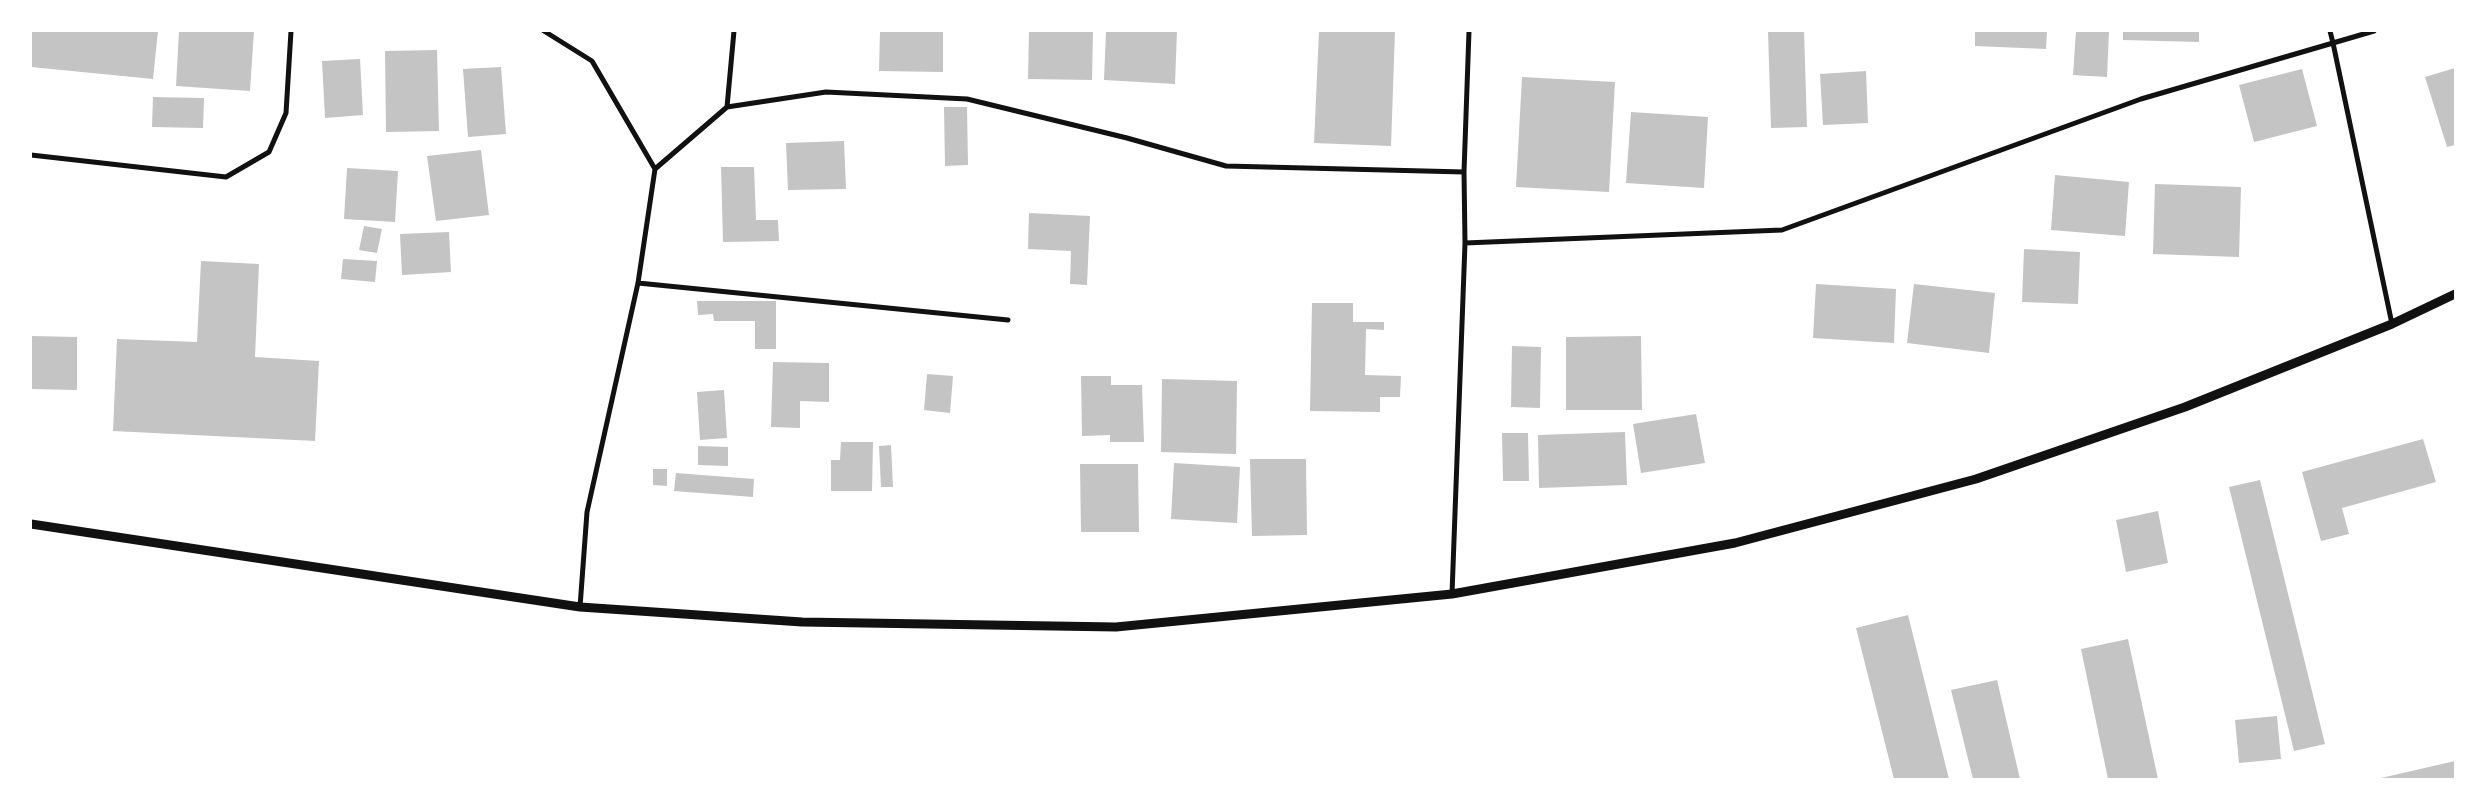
<!DOCTYPE html>
<html>
<head>
<meta charset="utf-8">
<style>
  body { margin:0 }
  #map { position:relative; width:2486px; height:810px; overflow:hidden; background:#fff; font-family:Roboto,sans-serif }
  canvas { display:block }
  .frame { position:absolute; inset:0; border:32px solid #fff; pointer-events:none }
</style>
</head>
<body>
<div id="map">
<canvas width="2486" height="810"></canvas>
<div class="frame"></div>
</div>
<script>
const g = document.querySelector('canvas').getContext('2d');
g.lineJoin = 'round';
function fillPath(path, color) { g.fillStyle = color; g.fill(path, 'evenodd'); }
function stroke(path, color, width, dash) { g.strokeStyle = color; g.lineWidth = width; g.lineCap = dash ? 'butt' : 'round'; g.setLineDash(dash || []); g.stroke(path); }
fillPath(new Path2D(`
  M 32,31 L 158,31 L 153,79 L 31,67 Z
  M 179,31 L 254,31 L 250,91 L 176,86 Z
  M 880,31 L 943,31 L 943,72 L 879,71 Z
  M 1029,31 L 1093,31 L 1092,80 L 1028,79 Z
  M 1106,31 L 1177,31 L 1175,84 L 1104,80 Z
  M 1319,31 L 1395,31 L 1391,146 L 1314,143 Z
  M 1768,31 L 1804,31 L 1807,127 L 1771,128 Z
  M 1975,31 L 2047,31 L 2046,49 L 1975,46 Z
  M 2076,31 L 2109,31 L 2107,77 L 2073,75 Z
  M 2123,31 L 2199,31 L 2199,42 L 2123,40 Z
  M 437,50 L 439,131 L 386,132 L 385,51 Z
  M 360,59 L 363,115 L 325,118 L 322,61 Z
  M 501,67 L 506,134 L 468,137 L 463,69 Z
  M 2455,68 L 2455,145 L 2447,147 L 2425,77 Z
  M 2302,69 L 2317,126 L 2254,142 L 2239,85 Z
  M 1866,71 L 1868,123 L 1823,125 L 1820,74 Z
  M 1522,77 L 1615,82 L 1609,192 L 1516,187 Z
  M 153,97 L 204,98 L 203,128 L 152,127 Z
  M 944,107 L 967,107 L 968,165 L 945,166 Z
  M 1631,112 L 1708,117 L 1704,188 L 1626,183 Z
  M 844,141 L 846,189 L 788,190 L 786,143 Z
  M 481,150 L 489,215 L 436,221 L 427,156 Z
  M 721,167 L 754,167 L 756,220 L 778,220 L 779,241 L 723,242 Z
  M 347,168 L 398,171 L 395,222 L 344,219 Z
  M 2055,175 L 2129,182 L 2125,236 L 2051,230 Z
  M 2155,184 L 2241,187 L 2239,257 L 2153,254 Z
  M 1029,213 L 1090,216 L 1087,285 L 1070,284 L 1071,251 L 1028,249 Z
  M 364,226 L 382,229 L 377,253 L 359,250 Z
  M 449,232 L 451,272 L 402,275 L 400,234 Z
  M 2024,249 L 2080,252 L 2078,304 L 2022,302 Z
  M 343,259 L 377,261 L 375,282 L 341,279 Z
  M 201,261 L 259,264 L 255,357 L 319,361 L 315,441 L 113,431 L 117,339 L 197,342 Z
  M 1816,284 L 1896,289 L 1894,343 L 1813,338 Z
  M 1914,284 L 1995,293 L 1989,353 L 1907,343 Z
  M 697,301 L 776,301 L 776,349 L 755,349 L 755,321 L 714,321 L 713,314 L 698,315 Z
  M 1312,303 L 1353,303 L 1353,322 L 1384,322 L 1384,330 L 1366,329 L 1365,375 L 1401,376 L 1400,397 L 1380,397 L 1380,412 L 1310,411 Z
  M 31,336 L 77,337 L 77,390 L 31,389 Z
  M 1641,336 L 1642,410 L 1566,410 L 1566,337 Z
  M 1512,346 L 1541,347 L 1540,408 L 1511,407 Z
  M 773,362 L 829,363 L 829,402 L 800,401 L 800,428 L 771,427 Z
  M 927,374 L 953,376 L 950,413 L 924,410 Z
  M 1081,376 L 1111,376 L 1111,385 L 1142,385 L 1144,442 L 1110,442 L 1110,435 L 1082,436 Z
  M 1162,379 L 1237,381 L 1236,454 L 1161,452 Z
  M 724,390 L 727,438 L 700,440 L 697,392 Z
  M 1696,414 L 1705,463 L 1641,473 L 1633,424 Z
  M 1625,432 L 1627,485 L 1539,488 L 1538,435 Z
  M 1502,433 L 1528,433 L 1529,481 L 1503,481 Z
  M 2423,439 L 2436,482 L 2342,508 L 2349,534 L 2321,541 L 2302,472 Z
  M 841,442 L 873,442 L 872,491 L 831,491 L 831,460 L 840,460 Z
  M 891,445 L 893,487 L 881,487 L 879,446 Z
  M 698,446 L 728,447 L 728,466 L 698,465 Z
  M 1250,459 L 1306,459 L 1307,535 L 1252,536 Z
  M 1174,463 L 1240,467 L 1237,523 L 1171,519 Z
  M 1080,464 L 1138,464 L 1139,532 L 1081,532 Z
  M 653,469 L 667,469 L 667,486 L 653,485 Z
  M 676,473 L 754,479 L 753,497 L 674,491 Z
  M 2260,480 L 2325,744 L 2294,751 L 2229,487 Z
  M 2158,511 L 2168,563 L 2126,572 L 2116,520 Z
  M 1908,615 L 1949,779 L 1894,779 L 1856,628 Z
  M 2128,639 L 2158,779 L 2108,779 L 2081,649 Z
  M 1997,680 L 2020,779 L 1973,779 L 1951,690 Z
  M 2277,716 L 2281,759 L 2239,763 L 2235,720 Z
  M 2455,761 L 2455,779 L 2381,779 L 2381,778 Z`), '#c4c4c4');
stroke(new Path2D(`
  M 544,31 L 592,61 L 655,169
  M 2374,31 L 2333,43 L 2392,324
  M 727,107 L 734,31
  M 31,155 L 226,177 L 269,152 L 286,113 L 291,31
  M 1465,243 L 1782,230 L 2141,99 L 2333,43 L 2330,31
  M 638,283 L 1008,320
  M 1452,594 L 1465,243 L 1464,172 L 1469,31
  M 580,607 L 587,512 L 638,283 L 655,169 L 727,107 L 826,92 L 967,99 L 1127,138 L 1226,166 L 1464,172`), '#111', 5);
stroke(new Path2D(`
  M 31,524 L 580,607 L 802,622 L 1116,627 L 1452,594 L 1735,543 L 1976,479 L 2185,407 L 2392,324 L 2455,294`), '#111', 9);
</script>
</body>
</html>
